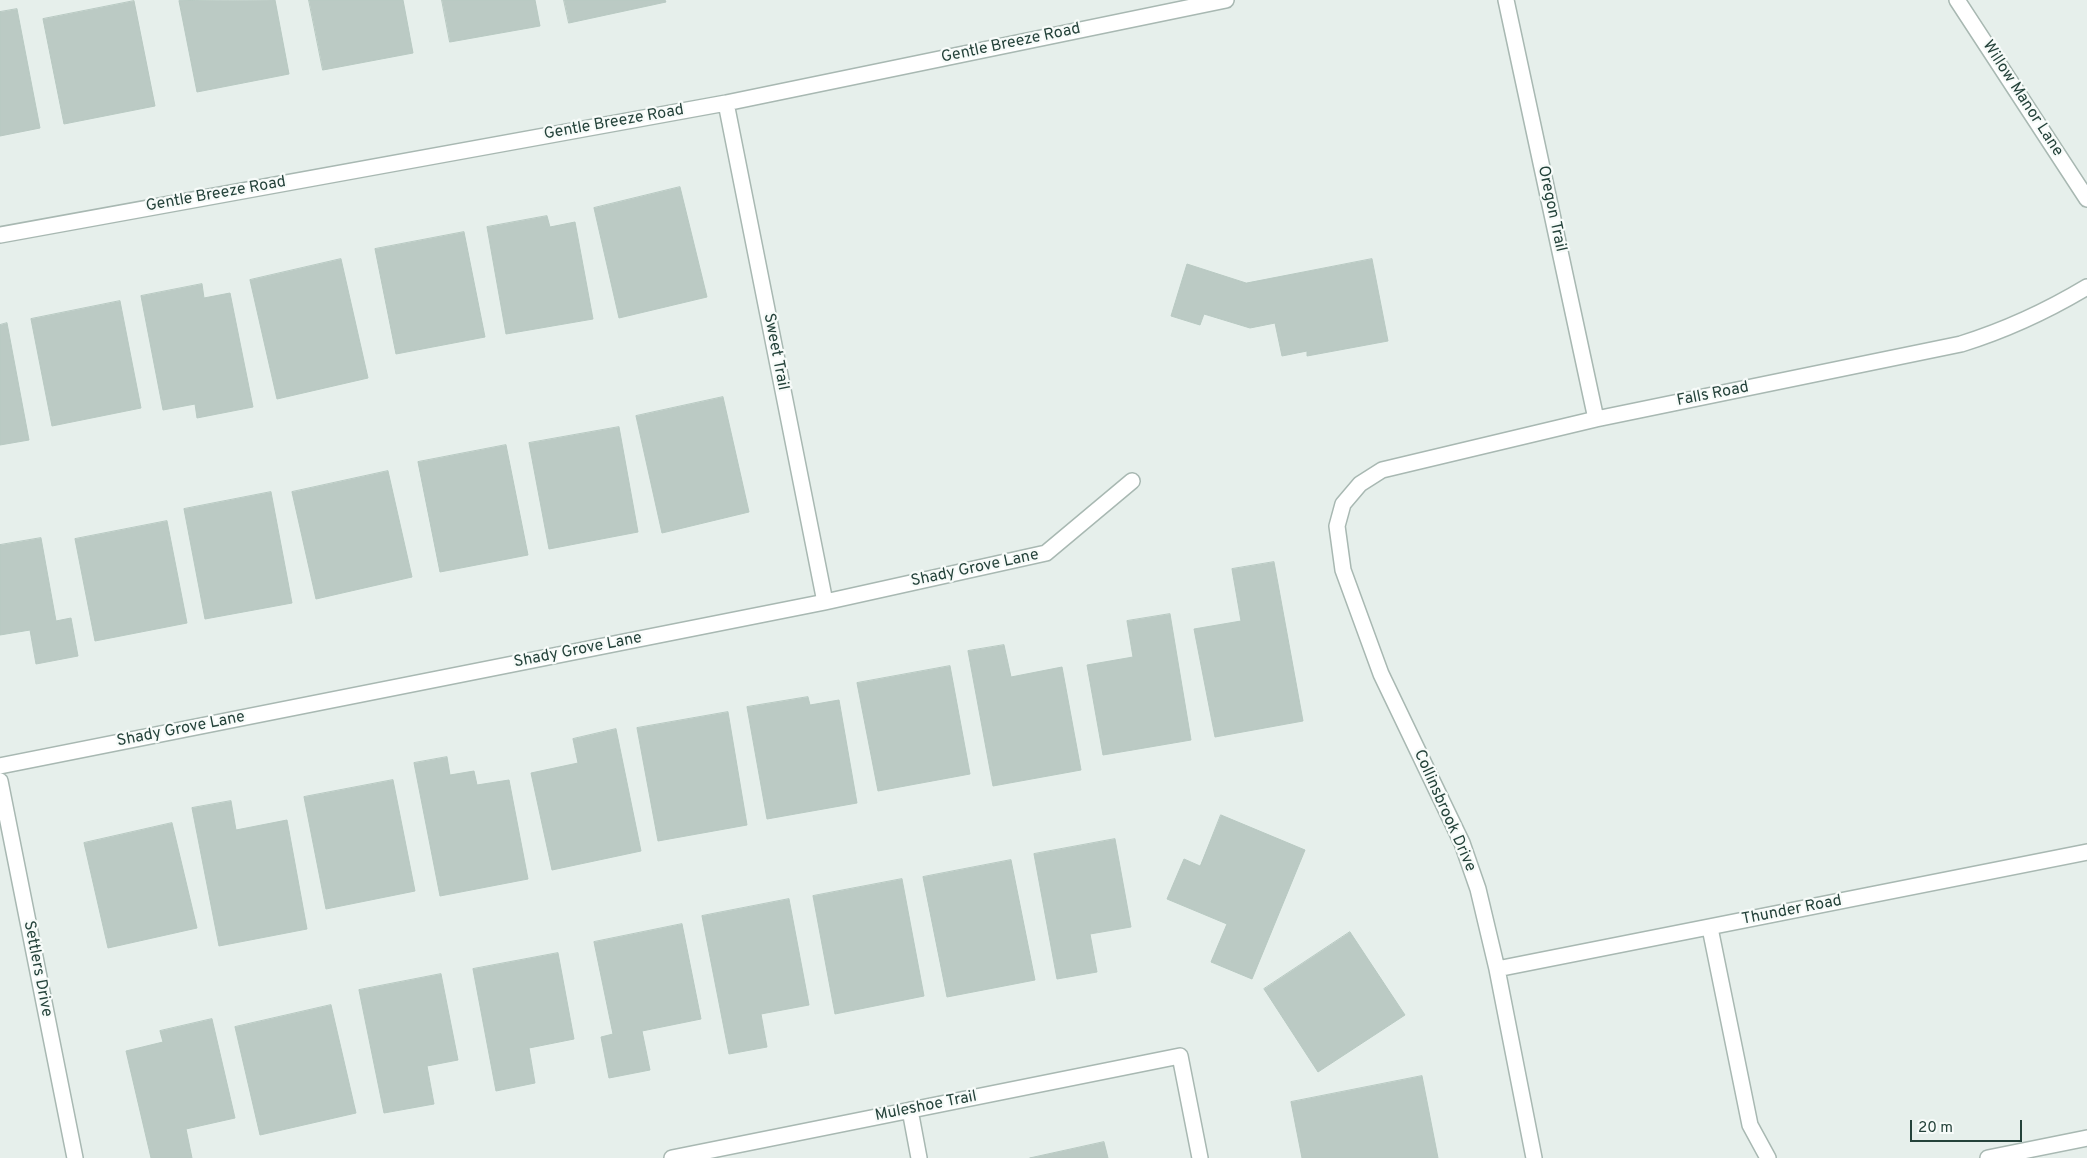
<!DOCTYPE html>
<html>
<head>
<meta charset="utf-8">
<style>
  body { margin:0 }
  #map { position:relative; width:2087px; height:1158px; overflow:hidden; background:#e6efeb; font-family:Overpass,sans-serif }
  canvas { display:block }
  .scale { position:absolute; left:1910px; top:1120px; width:112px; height:22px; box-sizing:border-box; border:2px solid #24423a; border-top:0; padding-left:6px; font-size:15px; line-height:18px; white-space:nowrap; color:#24423a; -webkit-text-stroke:4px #f7fbf9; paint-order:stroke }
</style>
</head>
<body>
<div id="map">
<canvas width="2087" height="1158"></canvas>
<div class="scale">20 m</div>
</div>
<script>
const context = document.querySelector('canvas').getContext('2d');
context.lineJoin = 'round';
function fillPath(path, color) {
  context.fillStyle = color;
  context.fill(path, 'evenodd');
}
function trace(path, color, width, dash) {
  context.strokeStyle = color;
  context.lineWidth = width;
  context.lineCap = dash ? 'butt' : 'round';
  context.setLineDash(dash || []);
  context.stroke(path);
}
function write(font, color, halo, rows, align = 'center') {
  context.font = font + ' Overpass,sans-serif';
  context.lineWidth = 4.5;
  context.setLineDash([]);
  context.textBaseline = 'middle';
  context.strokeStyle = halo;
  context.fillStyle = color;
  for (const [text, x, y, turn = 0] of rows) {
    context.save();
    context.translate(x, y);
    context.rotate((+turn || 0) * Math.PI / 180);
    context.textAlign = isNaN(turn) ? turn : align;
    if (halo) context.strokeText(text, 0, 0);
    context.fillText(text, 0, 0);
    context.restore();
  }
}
const building = new Path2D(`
  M275,0L289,74L197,92L179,1Z
  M309,0H403L413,53L323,70Z
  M442,0H535L540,26L450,42Z
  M564,0H665L666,2L569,23Z
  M134,1L155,106L64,124L43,19Z
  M17,9L40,128L0,136V12Z
  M680,187L707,297L619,318L594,208Z
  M547,216L550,227L575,222L593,319L506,334L487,227Z
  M464,232L485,337L396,354L375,249Z
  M341,259L368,378L277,399L250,280Z
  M1372,259L1388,341L1307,356V351L1282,356L1275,323L1250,328L1204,314L1200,325L1171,316L1187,264L1246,283Z
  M202,284L204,298L230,293L253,407L197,418L195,404L163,410L141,296Z
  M120,301L141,408L52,426L31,319Z
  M7,323L29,440L0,445V325Z
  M723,397L749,512L662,533L636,416Z
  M619,427L638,532L549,549L529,443Z
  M506,445L528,555L440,572L418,462Z
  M388,471L412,577L316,599L292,492Z
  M271,492L292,603L205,619L184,509Z
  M167,521L187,623L95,641L75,539Z
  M41,538L56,621L71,618L78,656L36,664L30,630L0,635V545Z
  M1274,562L1303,721L1215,737L1194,629L1241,621L1232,569Z
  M1170,614L1191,740L1103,755L1087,665L1133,657L1127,621Z
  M1004,645L1011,677L1062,667L1081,770L993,786L968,651Z
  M950,666L970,774L878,791L857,683Z
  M808,697L810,705L839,700L857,803L767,819L747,707Z
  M728,712L747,825L658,841L637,728Z
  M616,729L641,851L552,870L531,773L578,763L573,739Z
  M447,757L450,775L474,771L477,785L509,780L528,879L440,896L414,763Z
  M393,780L415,891L326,909L304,797Z
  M231,801L236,830L287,820L307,929L219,946L192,808Z
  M1221,815L1305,850L1252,979L1211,962L1227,924L1167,899L1184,859L1200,866Z
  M172,823L197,928L108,948L84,843Z
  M1115,839L1131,927L1090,934L1097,972L1057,979L1034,854Z
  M1011,860L1035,980L947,997L923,877Z
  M902,879L924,996L835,1014L813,896Z
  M789,899L809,1005L761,1014L767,1047L729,1054L702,916Z
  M682,924L701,1019L642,1031L650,1070L609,1078L601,1037L613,1034L594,942Z
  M1350,932L1405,1015L1318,1072L1264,989Z
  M558,953L574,1039L529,1048L535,1083L496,1091L473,969Z
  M441,974L458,1060L427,1066L434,1104L384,1113L359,990Z
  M331,1005L356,1113L260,1135L235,1027Z
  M212,1019L235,1118L186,1129L192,1158H151L126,1051L163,1042L160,1031Z
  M1422,1076L1438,1158H1302L1291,1102Z
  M1104,1142L1108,1158H1030Z`);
fillPath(building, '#bbcac4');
trace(building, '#b8c9c2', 1);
const minor = new Path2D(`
  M1506,0L1596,419
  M1957,0L2087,199
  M726,103L825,602
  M0,235L726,103L1226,0
  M0,766L825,602L1046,553L1132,481
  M0,781L75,1158
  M1710,928L1750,1125L1768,1158
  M1497,969L2087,852
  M910,1110L919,1158
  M672,1158L1180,1056L1200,1158
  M1534,1158L1497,969L1478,889L1462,843L1381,674L1343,570L1337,526L1343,504L1360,484L1382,470L1596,419L1961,344C2006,330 2047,311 2087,287
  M1988,1158L2087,1138`);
trace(minor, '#a8b8b2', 18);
trace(minor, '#fff', 15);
write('16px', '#24423a', '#f7fbf9', [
  ["Gentle Breeze Road",1011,44,-12],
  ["Willow Manor Lane",2022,99,57],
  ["Gentle Breeze Road",614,123,-10],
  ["Gentle Breeze Road",216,195,-10],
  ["Oregon Trail",1551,209,78],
  ["Sweet Trail",775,352,79],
  ["Falls Road",1713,395,-11],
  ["Shady Grove Lane",975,569,-12],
  ["Shady Grove Lane",578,651,-11],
  ["Shady Grove Lane",181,730,-11],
  ["Collinsbrook Drive",1444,811,66],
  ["Thunder Road",1792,911,-11],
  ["Settlers Drive",37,969,79],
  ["Muleshoe Trail",926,1107,-11]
]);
</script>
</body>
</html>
